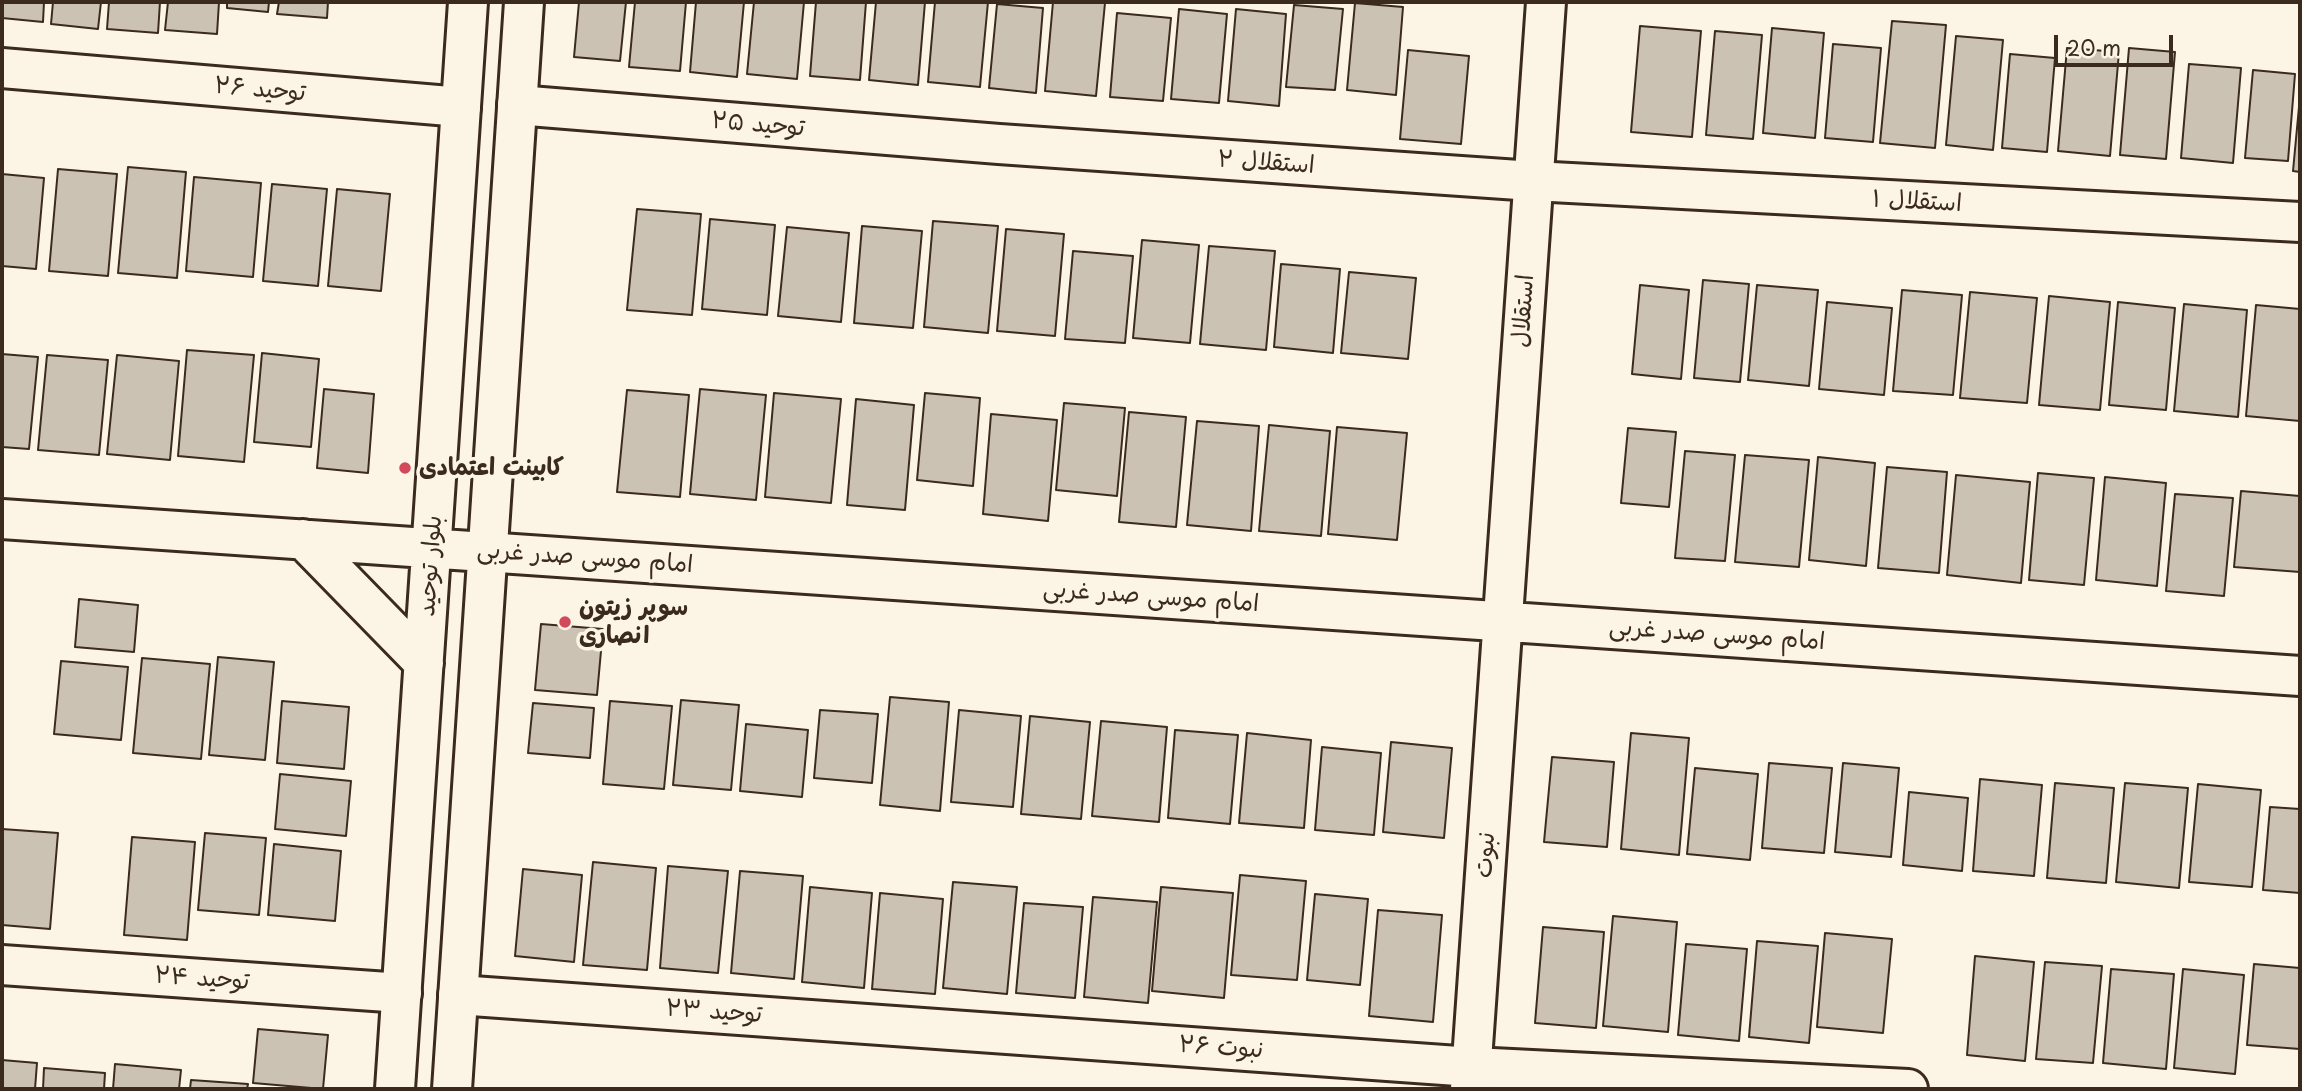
<!DOCTYPE html>
<html>
<head>
<meta charset="utf-8">
<style>
  body { margin:0 }
  #map { position:relative; width:2302px; height:1091px; overflow:hidden; background:#fcf5e5; font-family:"Playpen Sans",sans-serif }
  canvas { display:block }
  .frame { position:absolute; inset:0; border:4px solid #3b2a1e; pointer-events:none }
  .scale { position:absolute; left:2054px; top:35px; width:119px; height:32px; box-sizing:border-box; border:4px solid #3b2a1e; border-top:0; padding-left:9px; font-size:21px; line-height:24px; white-space:nowrap; color:#3b2a1e; -webkit-text-stroke:5px #fcf5e5; paint-order:stroke }
</style>
</head>
<body>
<div id="map">
<canvas width="2302" height="1091"></canvas>
<div class="frame"></div>
<div class="scale">20 m</div>
</div>
<script>
const context = document.querySelector('canvas').getContext('2d');
context.lineJoin = 'round';
function fillPath(path, color) {
  context.fillStyle = color;
  context.fill(path, 'evenodd');
}
function trace(path, color, width, dash) {
  context.strokeStyle = color;
  context.lineWidth = width;
  context.lineCap = dash ? 'butt' : 'round';
  context.setLineDash(dash || []);
  context.stroke(path);
}
function write(font, color, halo, rows, align = 'center') {
  context.font = font + ' "Playpen Sans","Playpen Sans Arabic",sans-serif';
  context.lineWidth = 7;
  context.setLineDash([]);
  context.textBaseline = 'middle';
  context.strokeStyle = halo;
  context.fillStyle = color;
  for (const [text, x, y, turn = 0] of rows) {
    context.save();
    context.translate(x, y);
    context.rotate((+turn || 0) * Math.PI / 180);
    context.textAlign = isNaN(turn) ? turn : align;
    if (halo) context.strokeText(text, 0, 0);
    context.fillText(text, 0, 0);
    context.restore();
  }
}
const building = new Path2D(`
  M2,2H44L43,22L2,18Z
  M53,2H101L98,29L51,24Z
  M109,2H160L158,33L107,29Z
  M168,2H219L217,34L165,30Z
  M227,2H269L268,12L227,8Z
  M279,2H328L327,18L277,14Z
  M579,2H626L620,61L574,57Z
  M635,2H686L680,71L629,67Z
  M696,2H744L737,77L690,72Z
  M754,2H804L797,79L747,74Z
  M816,2H866L860,80L810,76Z
  M876,2H925L918,85L869,80Z
  M935,2H988L980,87L928,82Z
  M1053,2L1105,3L1096,96L1045,91Z
  M1355,3L1403,7L1396,95L1347,90Z
  M997,4L1043,8L1036,93L989,88Z
  M1294,5L1343,9L1335,90L1286,87Z
  M1179,9L1227,14L1219,103L1171,99Z
  M1236,9L1286,14L1279,106L1228,101Z
  M1117,13L1171,18L1163,101L1110,97Z
  M1892,21L1946,25L1935,148L1880,143Z
  M1640,26L1701,31L1692,137L1631,132Z
  M1772,28L1824,33L1815,138L1763,133Z
  M1715,31L1762,35L1753,139L1706,135Z
  M1956,36L2003,40L1993,150L1946,145Z
  M1833,44L1881,48L1873,142L1825,138Z
  M2067,48L2119,52L2110,156L2058,151Z
  M2129,48L2175,52L2166,159L2120,155Z
  M1408,50L1469,56L1461,144L1400,139Z
  M2010,54L2055,58L2047,152L2002,148Z
  M2189,64L2241,68L2233,163L2181,158Z
  M2253,70L2295,74L2288,161L2245,158Z
  M2300,96V172L2293,171Z
  M128,167L186,172L177,278L118,273Z
  M58,169L117,174L108,276L49,271Z
  M2,174L44,178L36,269L2,266Z
  M194,177L261,183L253,277L186,271Z
  M272,184L327,189L318,286L263,281Z
  M337,189L390,194L381,291L328,286Z
  M637,209L701,214L692,315L627,310Z
  M710,219L775,225L767,315L702,309Z
  M933,221L998,226L988,333L924,327Z
  M862,226L922,231L913,328L854,323Z
  M787,227L849,233L841,322L778,316Z
  M1006,229L1064,234L1055,336L997,331Z
  M1142,240L1199,245L1190,343L1133,338Z
  M1209,246L1275,251L1266,350L1200,344Z
  M1073,251L1133,256L1125,343L1065,339Z
  M1281,264L1340,269L1333,353L1274,347Z
  M1349,272L1416,278L1408,359L1341,353Z
  M1703,280L1749,284L1740,382L1694,378Z
  M1640,285L1689,290L1681,379L1632,374Z
  M1757,285L1818,290L1809,386L1748,380Z
  M1902,290L1962,295L1953,395L1893,391Z
  M1970,292L2037,298L2027,403L1960,398Z
  M2049,296L2110,302L2100,410L2039,405Z
  M1827,302L1892,308L1884,395L1819,389Z
  M2118,302L2175,308L2166,410L2109,405Z
  M2184,304L2247,310L2238,417L2174,411Z
  M2256,305L2300,309V421L2246,416Z
  M187,350L254,355L244,462L178,456Z
  M262,353L319,359L311,447L254,442Z
  M2,354L38,357L29,449L2,447Z
  M47,355L108,360L99,455L38,450Z
  M117,355L179,361L170,460L107,454Z
  M324,389L374,394L368,473L317,468Z
  M700,389L766,395L756,500L690,494Z
  M627,390L689,395L680,497L617,492Z
  M774,393L841,399L831,503L765,497Z
  M925,393L980,398L973,486L917,480Z
  M856,399L914,405L905,510L847,505Z
  M1064,403L1125,408L1117,496L1056,490Z
  M1129,412L1186,417L1176,527L1119,522Z
  M991,414L1057,420L1048,521L983,514Z
  M1197,421L1259,426L1251,531L1187,525Z
  M1269,425L1330,431L1321,536L1259,531Z
  M1337,427L1407,433L1397,540L1328,534Z
  M1628,428L1676,432L1669,507L1621,503Z
  M1685,451L1735,455L1725,561L1675,558Z
  M1745,455L1809,460L1799,567L1735,562Z
  M1818,457L1875,463L1866,566L1809,560Z
  M1887,467L1947,472L1939,573L1878,568Z
  M2038,473L2094,478L2084,585L2029,580Z
  M1956,475L2030,482L2021,583L1947,575Z
  M2105,477L2166,483L2157,586L2096,580Z
  M2241,491L2300,496V572L2234,567Z
  M2175,494L2233,498L2224,596L2166,591Z
  M79,599L138,605L134,652L75,647Z
  M541,624L603,629L597,695L535,690Z
  M218,657L274,662L265,760L209,755Z
  M142,658L210,664L201,759L133,753Z
  M61,661L128,667L121,740L54,734Z
  M890,697L949,702L940,811L880,805Z
  M681,700L739,705L731,790L673,785Z
  M282,701L349,707L344,769L277,763Z
  M610,701L672,706L664,789L603,784Z
  M533,703L594,708L590,758L528,753Z
  M820,710L878,714L872,783L814,778Z
  M959,710L1021,716L1013,807L951,802Z
  M1030,716L1090,722L1081,819L1021,814Z
  M1101,721L1167,727L1159,822L1092,816Z
  M746,724L808,730L802,797L740,791Z
  M1175,730L1238,735L1230,824L1168,818Z
  M1247,733L1311,740L1304,828L1239,823Z
  M1631,733L1689,738L1679,855L1621,849Z
  M1391,742L1452,748L1444,838L1383,832Z
  M1322,747L1381,753L1374,835L1315,830Z
  M1552,757L1614,762L1607,847L1544,842Z
  M1769,763L1832,768L1824,853L1762,848Z
  M1843,763L1899,768L1891,857L1835,852Z
  M1695,768L1758,774L1750,860L1687,854Z
  M280,774L351,781L346,836L275,829Z
  M1980,779L2042,785L2034,876L1973,871Z
  M2055,783L2114,788L2106,883L2047,878Z
  M2125,783L2188,788L2179,888L2116,882Z
  M2198,784L2261,790L2252,887L2189,882Z
  M1909,792L1968,798L1962,871L1903,865Z
  M2270,807L2300,809V893L2263,890Z
  M2,829L58,833L50,929L2,925Z
  M205,833L266,838L259,915L198,910Z
  M132,837L195,842L187,940L124,935Z
  M274,844L341,851L335,921L268,915Z
  M593,862L656,868L647,970L583,965Z
  M668,866L728,871L718,973L660,968Z
  M523,869L582,875L574,962L515,956Z
  M740,871L803,876L794,979L731,973Z
  M1240,875L1306,881L1297,980L1231,975Z
  M953,882L1017,887L1007,994L943,988Z
  M810,887L872,893L864,988L802,982Z
  M1161,887L1233,893L1224,998L1152,991Z
  M880,893L943,899L935,994L872,989Z
  M1315,894L1368,899L1360,985L1307,980Z
  M1093,897L1157,902L1148,1003L1084,997Z
  M1024,903L1083,907L1075,998L1016,993Z
  M1378,910L1442,915L1433,1022L1369,1016Z
  M1613,916L1677,922L1668,1032L1603,1026Z
  M1543,927L1604,932L1596,1028L1535,1023Z
  M1825,933L1892,939L1883,1033L1817,1027Z
  M1757,941L1818,946L1809,1043L1749,1037Z
  M1686,944L1747,949L1739,1041L1678,1035Z
  M1975,956L2034,962L2025,1061L1967,1055Z
  M2045,962L2102,966L2093,1063L2036,1059Z
  M2254,964L2300,968V1049L2247,1045Z
  M2111,969L2174,974L2166,1069L2103,1063Z
  M2183,969L2244,975L2235,1074L2174,1068Z
  M258,1029L328,1035L323,1089L253,1083Z
  M2,1060L37,1063L35,1089H2Z
  M115,1064L181,1070L179,1089H113Z
  M44,1068L105,1073L104,1089H43Z
  M191,1080L248,1084L247,1089H190Z`);
fillPath(building, '#ccc2b3');
trace(building, '#3b2a1e', 2);
const street = new Path2D(`
  M2,68L461,107
  M517,105L999,144L1533,181L2300,222
  M2,965L402,993
  M458,995L1472,1067L1908,1089`);
const secondary = new Path2D(`
  M2,519L2300,676
  M303,539L424,663
  M395,1089L468,2
  M452,1089L524,2
  M1470,1089L1546,2`);
trace(street, '#3b2a1e', 44);
trace(secondary, '#3b2a1e', 44);
trace(street, '#fcf5e5', 38);
trace(secondary, '#fcf5e5', 38);
for (const [x, y, r, color] of [
  [405,468,7,"#d1495b"],
  [565,622,7,"#d1495b"]
]) {
  const dot = new Path2D();
  dot.arc(x, y, r, 0, 2 * Math.PI);
  context.fillStyle = color;
  context.fill(dot);
  trace(dot, '#fcf5e5', 2.5);
}
write('24px', '#3b2a1e', '#fcf5e5', [
  ["توحید ۲۶",260,90,5],
  ["توحید ۲۵",758,125,5],
  ["استقلال ۲",1266,163,4],
  ["استقلال ۱",1917,202,3],
  ["استقلال",1524,311,-86],
  ["امام موسی صدر غربی",585,558,4],
  ["بلوار توحید",431,566,-86],
  ["امام موسی صدر غربی",1151,597,4],
  ["امام موسی صدر غربی",1717,635,4],
  ["نبوت",1486,855,-86],
  ["توحید ۲۴",202,979,4],
  ["توحید ۲۳",714,1012,4],
  ["نبوت ۲۶",1221,1048,4]
]);
write('bold 24px', '#3b2a1e', '#fcf5e5', [
  ["کابینت اعتمادی",419,468],
  ["سوپر زیتون",579,608],
  ["انصاری",579,636]
], 'left');
</script>
</body>
</html>
